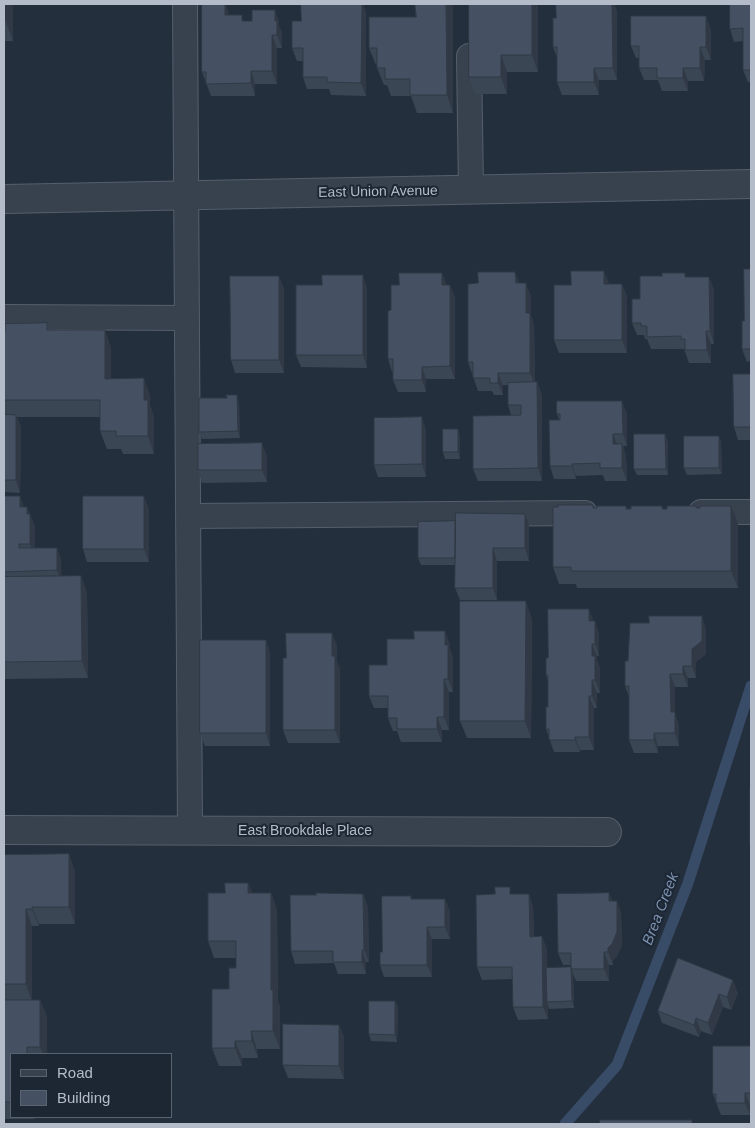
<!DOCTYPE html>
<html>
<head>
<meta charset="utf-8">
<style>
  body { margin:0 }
  #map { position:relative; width:755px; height:1128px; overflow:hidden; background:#242f3e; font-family:Helvetica,sans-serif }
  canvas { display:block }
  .frame { position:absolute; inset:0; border:5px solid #b4bcc9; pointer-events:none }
  .legend { position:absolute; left:10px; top:1053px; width:162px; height:65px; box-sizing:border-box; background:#1d2633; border:1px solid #59626f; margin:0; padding:6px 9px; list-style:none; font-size:15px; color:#b4bcc9 }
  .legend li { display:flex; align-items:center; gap:10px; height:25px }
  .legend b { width:25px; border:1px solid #59626f }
</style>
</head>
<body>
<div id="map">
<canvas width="755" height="1128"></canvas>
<div class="frame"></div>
<ul class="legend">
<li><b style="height:6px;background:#38414e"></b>Road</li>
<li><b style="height:14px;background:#455162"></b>Building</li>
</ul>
</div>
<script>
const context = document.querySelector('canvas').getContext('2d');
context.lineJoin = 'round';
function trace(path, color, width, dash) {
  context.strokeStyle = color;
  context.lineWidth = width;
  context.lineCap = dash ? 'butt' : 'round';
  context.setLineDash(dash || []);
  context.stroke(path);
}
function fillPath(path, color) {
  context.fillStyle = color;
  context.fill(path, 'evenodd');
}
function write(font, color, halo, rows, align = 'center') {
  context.font = font + ' Helvetica,sans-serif';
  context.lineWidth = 4;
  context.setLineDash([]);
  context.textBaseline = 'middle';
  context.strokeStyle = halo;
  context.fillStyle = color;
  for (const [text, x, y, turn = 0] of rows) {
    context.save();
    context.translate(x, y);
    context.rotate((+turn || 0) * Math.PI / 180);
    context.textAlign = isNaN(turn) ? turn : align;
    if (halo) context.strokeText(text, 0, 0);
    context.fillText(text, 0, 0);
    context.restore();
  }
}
trace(new Path2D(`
  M565,1124L617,1065L688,883L751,686`), '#394c67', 11);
const service = new Path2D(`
  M185,4L190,830
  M469,56L471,190
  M4,317L187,318
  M701,512H751
  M188,516L585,513`);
const minor = new Path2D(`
  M4,199L751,184
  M4,830L607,832`);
trace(service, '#565f6c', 26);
trace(minor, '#565f6c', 30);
trace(service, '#38414e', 24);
trace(minor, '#38414e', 28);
fillPath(new Path2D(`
  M4,4H13V41H4Z
  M225,4L229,15L244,21H252L275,10L279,22V26L282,33V48H277V84H255V96H211L202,72Z
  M301,4H363L366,14V96L331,95L329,89H307L303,77V61H297L292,48L301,21Z
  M415,4H453V113H417L411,96H391L387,85H384L377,68V65H376L369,48L416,17Z
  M469,4H538V72H507V94H475L469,77Z
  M556,4H614L617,11V80H599V95H562L557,82V58L553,47L556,18Z
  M751,4V82H748L743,70V41L734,42L730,29Z
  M711,29V60H705L704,81H688V91H662L658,80H644L639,68V58H636L631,46Z
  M751,269V361L747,362L742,349L744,321Z
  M604,271L609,284H622L627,297V353H559L554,340L571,285Z
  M515,272L519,283L531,296V315L534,325L535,382H537L542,395V481H478L473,469L511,415L508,405V385H503V395H494L492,391H478L468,362L478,283Z
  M686,277H709L714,290V344H711V363H689L684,349H651L647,339H645L644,335H637L632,323L640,299Z
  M322,285L367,288V368L301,367L296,355Z
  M447,285L455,297V379H426V392H398L393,380V372H392L388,359L391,310Z
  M284,288V373H235L231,360Z
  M47,323L50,330L111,347V378L150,395V405L154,417V454H123L121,449H107L100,431V417H17L21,427L20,493L4,492V332Z
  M751,374V440H738L734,427Z
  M239,402L240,438L202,439L199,432Z
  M627,413V446H623L626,456L627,481H605L603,475L576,476V479H554L550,466L559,420L557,414Z
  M426,430V477H378L374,465Z
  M460,435V459H445L443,452Z
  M719,436L721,442L722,474L687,475L684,468Z
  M668,441V475H637L634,469Z
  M267,456V482L202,483L198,470Z
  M4,496L24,507H27L35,527V548H57L61,561V576H81L87,593L88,678L4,679Z
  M593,505L594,508L626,506L627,509L662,506L663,509L697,508L738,523V588H577L576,584H559L553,567Z
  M149,509V562H87L83,549Z
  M525,514L529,526V561H497V600H460L455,588V565H421L418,558Z
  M532,619L531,738H467L460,721Z
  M594,621H595L599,634V656H597V660L600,668V693H597V708H594V750H580V752H554L546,729L548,707V682L546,675L548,658Z
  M706,629V654L696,662V678H688V687H675V714L679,725V746H658V753H634L629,740V697L625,686L628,661Z
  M266,640L270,653V746H205L200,733Z
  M450,644V649L453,658V692H449V730H442V742H401L397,731H393L388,718V708H374L369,696L387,665Z
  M337,645V662L340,669V743H288L283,730L286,658Z
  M69,854L75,872V924H39V926H32V1000H40L47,1017V1054H11V1117H34V1119H4V855Z
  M248,883L252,893H271L277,910L278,1001L280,1007V1049H257L258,1058H242V1066H219L212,1048L229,989L236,968V958H214L208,941L225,893Z
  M609,893L612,901H617L621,914L622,945L617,956L613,960V965H609V981H576L573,974L574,1008L549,1009L547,1004L548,1019L518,1020L513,1007V979L482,980L477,967L513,894H529L533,907L534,937L547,949V968H571V965H563L558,953Z
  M363,894L368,907L369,962H366V974H338L334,963L295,964L291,951L316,895Z
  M411,896L412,899H445L450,912V939H432V977H384L380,965L382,952Z
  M678,958L738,993L731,1010L723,1007L712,1035L701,1031L699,1037L662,1023L658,1011Z
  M395,1001L398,1007L397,1042L371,1041L369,1034Z
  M339,1025L344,1037V1079L288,1078L283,1065Z
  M751,1046V1105H750V1115H721L713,1094Z`), '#3b4654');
fillPath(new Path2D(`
  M5,4H13V41L5,20Z
  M225,4L230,16L225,15Z
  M362,4H363L366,14V96L361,83Z
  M446,4H453V113L447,95Z
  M532,4H538V72L532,55Z
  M612,4H614L617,11V80L613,68Z
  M275,10L279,22V26L282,33V48L277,35L275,21Z
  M706,16L711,29V60L706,47Z
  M272,35L277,48V84L272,71Z
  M700,47L705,60L704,81L700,68Z
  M501,55L507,72V94L501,77Z
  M594,68L599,80V95L594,82Z
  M683,68L688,81V91L683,78Z
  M251,71L255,84V96L251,83Z
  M604,271L609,283V297L604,284Z
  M515,272L520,285L516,283Z
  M442,273L447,285H442Z
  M363,275L367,288V368L363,355Z
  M279,276L284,288V373L279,360Z
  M709,277L714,290V344L710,331Z
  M526,283L531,296V315L534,325L535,385L530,373L526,313Z
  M622,284L627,297V353L622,340Z
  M450,285L455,297V379L450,366Z
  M105,330L111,347V396L105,379Z
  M706,331L711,344V363L707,350Z
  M422,367L426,379V392L422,380Z
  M498,373L503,385V395L498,383Z
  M144,378L150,395V405L154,417V454L148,436L144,400Z
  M537,382L542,395V481L538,468Z
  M237,395L239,402L240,438L238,431Z
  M622,401L627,413V446L623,434Z
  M16,415L21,427L20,493L16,480Z
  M422,417L426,430V477L422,464Z
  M458,429L460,435V459L458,452Z
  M613,434L618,446L613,444Z
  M665,434L668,441V475L666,469Z
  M719,436L721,442L722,474L719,468Z
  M262,443L267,456V482L262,470Z
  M622,444L626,456L627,481L622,468Z
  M572,464L576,476V479L572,466Z
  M20,496L25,509L20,507Z
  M144,496L149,509V562L144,549Z
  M731,506L738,523V588L731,571Z
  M27,507L35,527V557L30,544L27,514Z
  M525,514L529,526V561L525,548Z
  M57,548L61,561L62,583L57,570Z
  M493,548L497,561V600L493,588Z
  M81,576L87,593L88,678L82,661Z
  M526,601L532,619L531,738L525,721Z
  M589,609L594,622L589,621Z
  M702,616L706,629V654L696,662V678L692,666V649Z
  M595,621L599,634V656L595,644Z
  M445,631L450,644V649L453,658V692L448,679L445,645Z
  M332,633L337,645V662L340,669V743L335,730L332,656Z
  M266,640L270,653V746L266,733Z
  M592,644L597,656V660L600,668V693L595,680L592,656Z
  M683,666L688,678V687L683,674Z
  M670,674L675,687V714L679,725V746L675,733L671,712Z
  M444,679L449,692V730L444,717Z
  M592,680L597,693V708L592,696Z
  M589,696L594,708V750L589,737Z
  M437,717L442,730V742L437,729Z
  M654,733L658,746V753L654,740Z
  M575,737L580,750V752L575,740Z
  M69,854L75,872V924L69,907Z
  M248,883L255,900L248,893Z
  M271,893L277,910L278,1001L280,1007V1049L273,1031L271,990Z
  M609,893L614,906L609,901Z
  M363,894L368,907L369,962L364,950Z
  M529,894L533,907L534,949L530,937Z
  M445,899L450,912V939L445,927Z
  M617,901L621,914L622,945L617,956L613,960V965L608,952V948Z
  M32,907L39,924V926L32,909Z
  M26,909L32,926V1002L26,984Z
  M427,927L432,939V977L427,965Z
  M542,936L547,949L548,1019L543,1007Z
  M362,950L366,962V974L362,962Z
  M604,952L609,965V981L604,969Z
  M571,967L573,974L574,1008L572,1001Z
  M733,980L738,993L731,1010L727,997Z
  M719,994L723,1007L712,1035L708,1023Z
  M40,1000L47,1017V1054H43L40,1047Z
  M395,1001L398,1007L397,1042L395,1035Z
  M696,1018L701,1031L699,1037L694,1025Z
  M339,1025L344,1037V1079L339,1066Z
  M251,1031L257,1049L258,1058L252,1041Z
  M235,1041L242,1058V1066L235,1048Z
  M745,1093L750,1105V1115L745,1103Z`), '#303945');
const building = new Path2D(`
  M4,4H5V20H4Z
  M202,4H225V15H242V21H252V10H275V21H277V35H272V71H251V83L206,84V72H202Z
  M301,4H362L361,83L327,82V77H303V48H292V21H301Z
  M415,4H446L447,95H410V79H385V68H377V48H369V17H416Z
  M469,4H532V55H501V77H469Z
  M556,4H612L613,68H594V82H557V47H553V18H556Z
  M730,4H751V70H743V28L730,29Z
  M631,16H706V47H700V68H683V78H657V68H639V46H631Z
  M744,269H751V349H742V321H744Z
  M571,271H604V284H622V340H554V285H571Z
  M478,272H515L516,283H526V313H530V373H498V383H490V378H473V362H468V284L478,283Z
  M399,273H442V285H450V366L422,367V380H393V359H388V311L391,310V285H399Z
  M662,273H685V277H709L710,331H706L707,350H685V339H681V336L647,337V326H641V323H632V299H640V276H662Z
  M322,275H363V355H296V285H322Z
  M230,276H279V360H231Z
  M47,323V330H105V379L144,378V400H148V436H116V431H100V400H4V332H5V324Z
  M733,374H751V427H734Z
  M537,382L538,468L473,469V416L521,415V405H508V383Z
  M226,395H237L238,431L199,432V398H227Z
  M557,401H622L623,434H613V444H622V468H600V463L572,464V466H550L549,420H560V414H557Z
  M4,414L16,415V480H4Z
  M422,417V464L374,465V418Z
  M443,429H458V452H443Z
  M634,434H665L666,469H634Z
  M684,436H719V468H684Z
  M262,443V470H198V444Z
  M4,496H20V507H27V514H30V544H19V548H57V570L4,572Z
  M83,496H144V549H83Z
  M558,505H593V508H597V506H626V509H631V506H662V509H667V506H696V508H700V506H731V571H571V567H553V507H558Z
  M456,513L525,514V548H493V588H455Z
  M455,521V558H418V522Z
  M81,576L82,661L4,662V577Z
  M460,601H526L525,721H460Z
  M548,609H589V621H595V644H592V656H595V680H592V696H589V737H575V740H549V729H546V707H548V675H546V658H548Z
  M649,616H702V641L692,649V666H683V674H670L671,712H675V733H654V740H629V686H625V661H628L630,623H649Z
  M414,631H445V645H448V679H444V717H437V729H397V718H388V696H369V665H387V639H414Z
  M286,633H332V656H335V730H283V658H286Z
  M200,640H266V733H200Z
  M750,788H751V845H750Z
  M69,854V907H32V909H26V984H4V855Z
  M225,883H248V893H271V990H273V1031H251L252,1041H235V1048H212V989H229V968H236V941H208V893H225Z
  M495,887H510V894H529L530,937L542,936L543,1007H513L512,967H477L476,895L495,894Z
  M316,893L363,894L364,950H362V962H333V951H291L290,895H316Z
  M609,893V901H617V932L612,944L608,948V952H604V969H571V953H558L557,894Z
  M382,896H411V899H445V927H427V965H380V952H382Z
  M678,958L733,980L727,997L719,994L708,1023L696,1018L694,1025L658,1011Z
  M571,967L572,1001L547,1002L546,968Z
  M4,1000H40V1047H27V1054H11V1102H4Z
  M369,1001H395V1035L369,1034Z
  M283,1024L339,1025V1066L283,1065Z
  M713,1046H751V1093H745V1103H716V1094H713Z
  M600,1120H692V1124H600Z`);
fillPath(building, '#455162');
trace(building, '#303945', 1);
write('14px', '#b4bcc9', '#1d2633', [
  ["East Union Avenue",378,192,-1],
  ["East Brookdale Place",305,831]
]);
write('italic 15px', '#7c92b1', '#1d2633', [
  ["Brea Creek",661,909,-69]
]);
</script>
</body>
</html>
